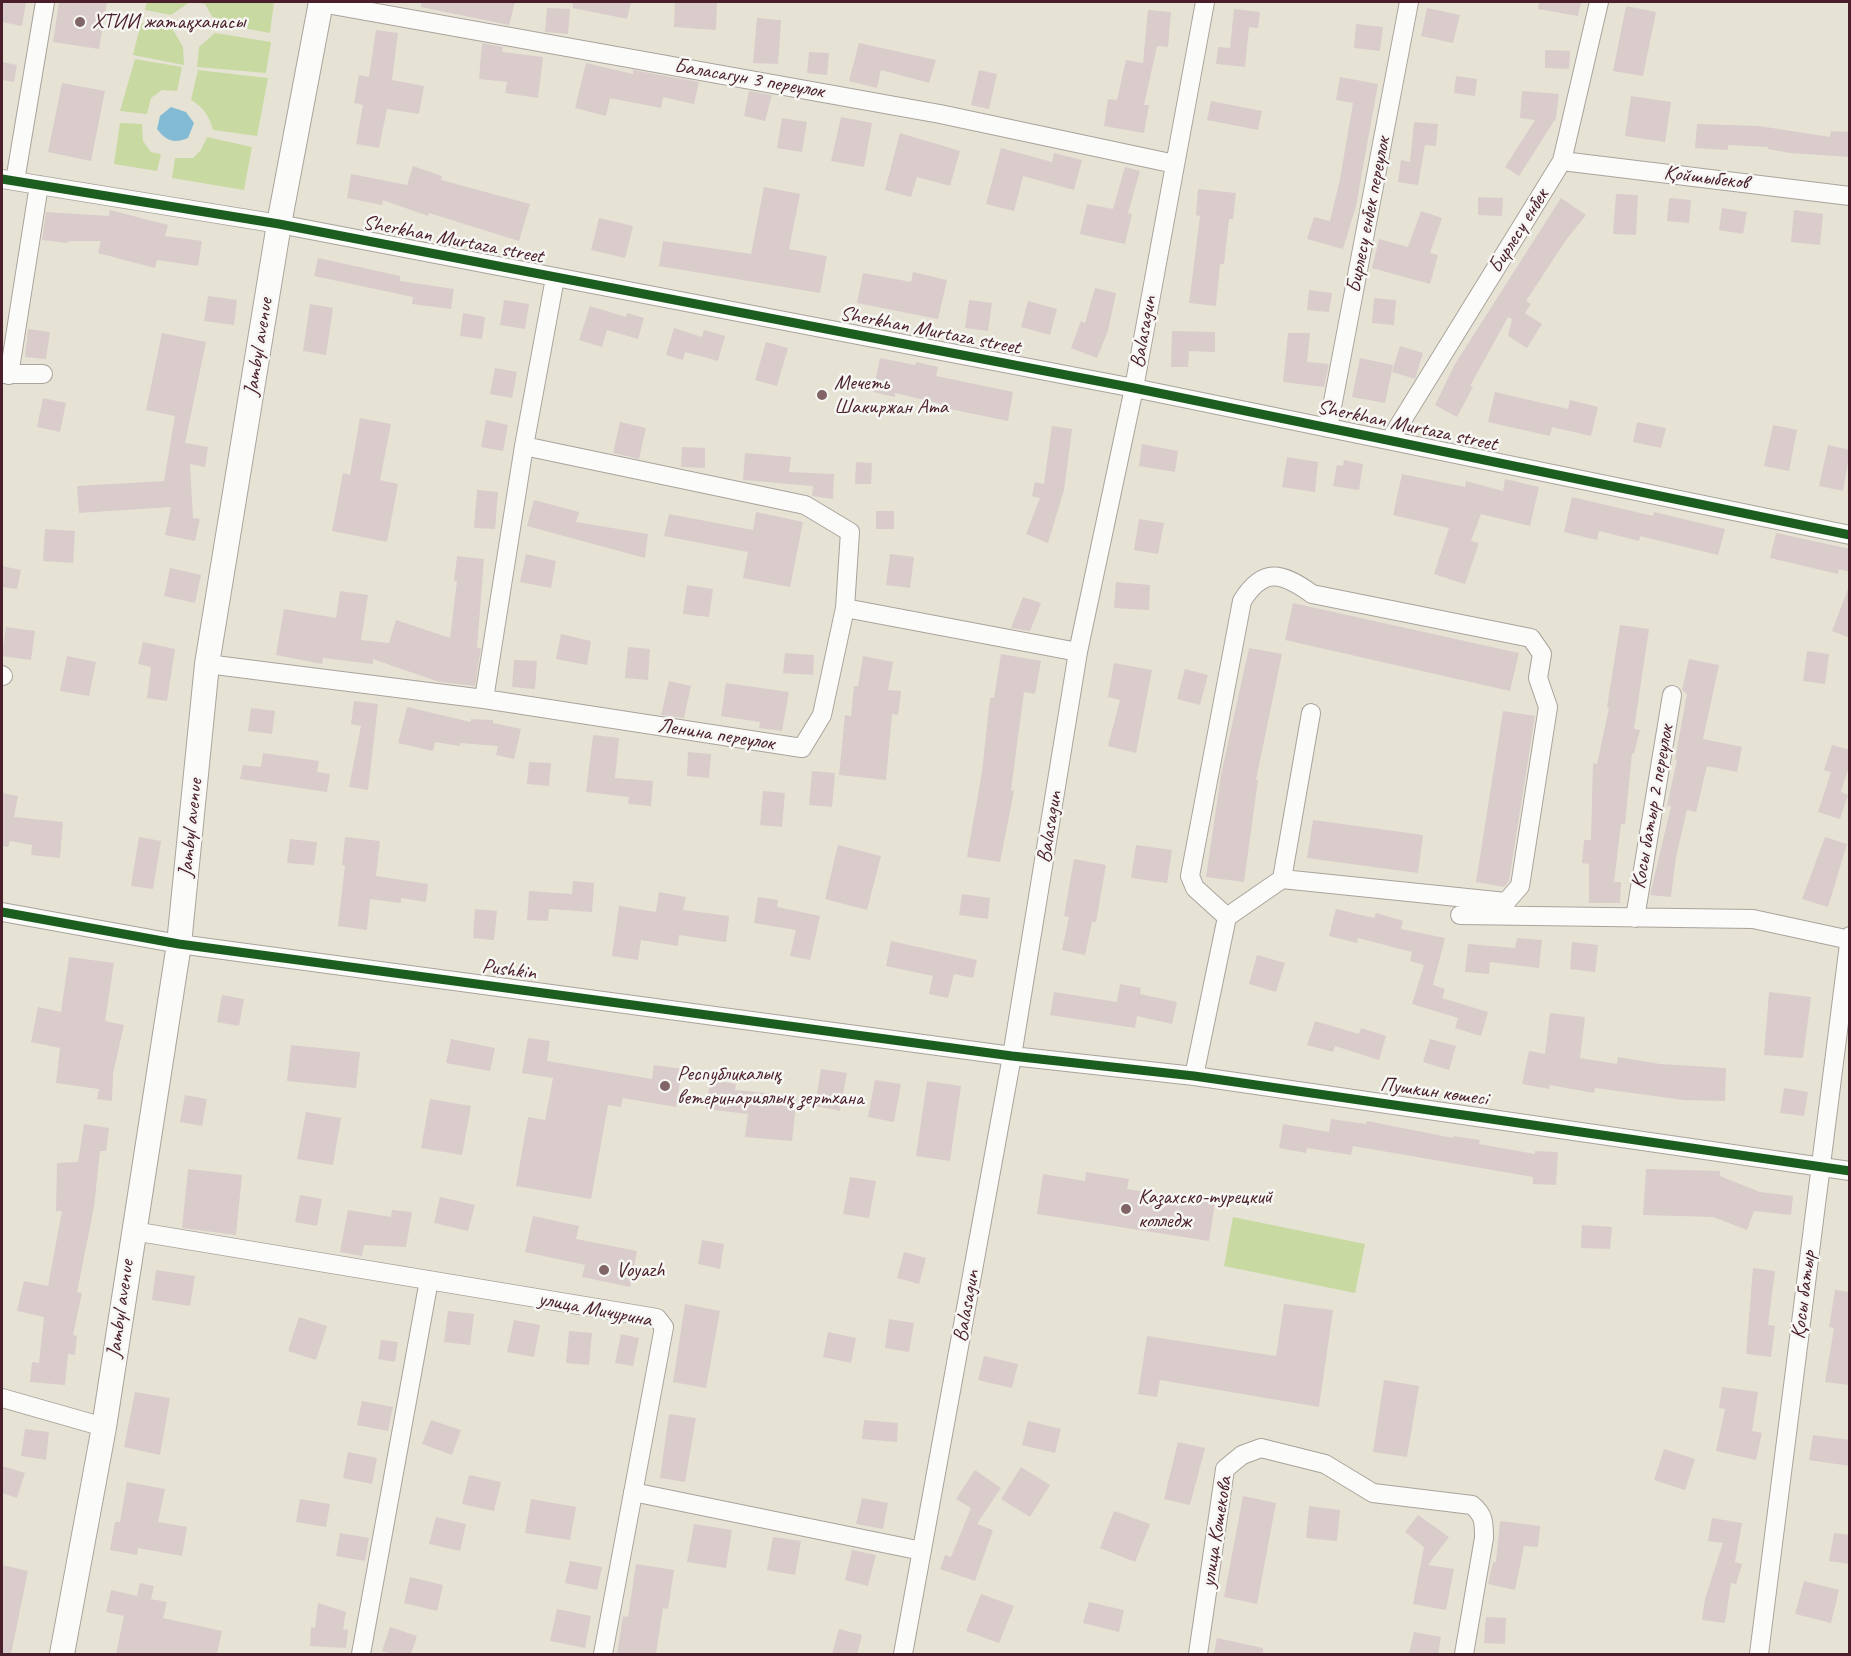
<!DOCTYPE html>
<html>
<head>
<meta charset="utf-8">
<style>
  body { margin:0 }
  #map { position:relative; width:1851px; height:1656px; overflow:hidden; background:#e6e3d5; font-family:Caveat,sans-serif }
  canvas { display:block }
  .frame { position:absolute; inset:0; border:3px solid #4a1f2b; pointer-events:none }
</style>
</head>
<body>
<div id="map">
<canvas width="1851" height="1656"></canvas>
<div class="frame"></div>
</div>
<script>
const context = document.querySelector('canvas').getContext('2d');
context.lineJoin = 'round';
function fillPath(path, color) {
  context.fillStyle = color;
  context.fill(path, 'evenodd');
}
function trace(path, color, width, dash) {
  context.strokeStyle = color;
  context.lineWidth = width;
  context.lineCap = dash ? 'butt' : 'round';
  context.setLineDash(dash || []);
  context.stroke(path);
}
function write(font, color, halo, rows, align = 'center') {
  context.font = font + ' Caveat,sans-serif';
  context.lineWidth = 5;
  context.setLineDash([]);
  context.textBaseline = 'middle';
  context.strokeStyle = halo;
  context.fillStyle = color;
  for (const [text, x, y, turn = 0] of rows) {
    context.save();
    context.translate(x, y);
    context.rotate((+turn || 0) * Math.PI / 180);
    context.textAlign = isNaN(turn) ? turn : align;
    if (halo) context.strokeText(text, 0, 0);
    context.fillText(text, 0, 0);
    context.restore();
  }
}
fillPath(new Path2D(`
  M147,2H274L270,33L216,23L205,4L190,2L171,15L145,10Z
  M141,23L172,28L183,47L184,65L133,55Z
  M215,33L271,42L266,73L197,67L199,47Z
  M135,59L182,67L177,91L162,90L151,98L147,114L120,111Z
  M198,70L268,78L257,136L213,130C209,116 204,108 191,100Z
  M120,123L142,124L143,141L151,152L161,154L157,171L114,164Z
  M207,137L252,147L244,190L172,178L175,158H193L201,150Z
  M1233,1217L1365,1244L1355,1293L1224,1266Z`), '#c8d9a2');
fillPath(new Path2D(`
  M171,107L186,112L194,123L188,138C174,144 166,141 157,129L160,116Z`), '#84bbd4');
fillPath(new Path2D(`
  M2,2H26L22,26L2,22Z
  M59,2H107L99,49L53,42Z
  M421,2H515L509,25L421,7Z
  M573,2H631L627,19L573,8Z
  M675,2H717L716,30L674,27Z
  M1539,2H1581L1578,16L1538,9Z
  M1626,6L1656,12L1643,76L1613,71Z
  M547,8L570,9L568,34L545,32Z
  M1427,8L1460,15L1453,43L1421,36Z
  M1234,9L1260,12L1258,28L1249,27L1245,67L1216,64L1218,47L1230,48Z
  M1148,10L1171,12L1168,47L1157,46L1144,105H1149L1144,133L1104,126L1108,99L1117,100L1126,60L1143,63Z
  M757,18L781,20L778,64L753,63Z
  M1356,24L1383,27L1380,51L1354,48Z
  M376,30L398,33L392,80L424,86L419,114L387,109L379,148L356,144L363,105L354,103L359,75L369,77Z
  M482,43L503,47L502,52L543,57L538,98L505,93L507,82L479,79Z
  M859,43L936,60L929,83L881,70L877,88L849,81Z
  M1545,50L1570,51L1569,69L1545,68Z
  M809,52L829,53L827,75L807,73Z
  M2,62L17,65L14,82L2,80Z
  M586,63L633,74V70L699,82L694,104L663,97L661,108L610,98L606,116L575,108Z
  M979,70L997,74L989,109L971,105Z
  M1456,76L1477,79L1475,96L1454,93Z
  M1340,77L1378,84L1356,206L1343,249L1307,239L1314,217L1330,221L1340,179L1353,103L1336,100Z
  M62,83L105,91L91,161L48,152Z
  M749,91L772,95L765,121L744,116Z
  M1522,91L1559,94L1556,118L1519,176L1505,167L1535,120L1520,118Z
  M1631,96L1671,102L1665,142L1625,136Z
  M1211,101L1262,111L1258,130L1207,120Z
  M841,117L872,123L864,167L831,161Z
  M782,118L807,122L802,152L777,148Z
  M1414,122L1438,124L1436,146L1425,145L1418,185L1398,182L1401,160L1410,162Z
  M1697,124L1759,126L1830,137L1831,131L1850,132V157L1790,153L1768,149V147L1728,145V150L1695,148Z
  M900,133L960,151L950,186L917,177L911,197L885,190Z
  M1001,148L1052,162L1054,153L1082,160L1074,190L1023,176L1014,211L986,204Z
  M413,166L442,176L441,180L530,204L519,241L429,213L428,216L383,200L382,205L347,198L351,174L407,185Z
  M1125,167L1140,171L1128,213L1132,214L1125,244L1080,234L1087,204L1113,209Z
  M764,187L800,194L789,249L827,256L820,293L659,266L663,241L751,254Z
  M1198,189L1236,193L1233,219H1229L1224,264H1220L1216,306L1189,303L1200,216L1196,215Z
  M1616,194L1638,195L1636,235L1613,234Z
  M1478,197L1503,198L1502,216L1478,215Z
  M1561,198L1586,215L1566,240L1526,301L1531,304L1525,313L1542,324L1527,348L1508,336L1512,319L1508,317L1470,386L1473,387L1457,417L1435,405L1455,364Z
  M1669,198L1691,200L1689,223L1667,221Z
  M1722,208L1747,212L1743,234L1719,230Z
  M110,210L168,225L165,236L202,241L198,266L157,260L155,268L98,253L101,241H68L67,243L42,240L46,212L109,216Z
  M1794,210L1823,214L1820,245L1791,242Z
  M1421,211L1442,218L1430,253L1438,255L1430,284L1372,268L1379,239L1408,247Z
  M599,218L633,226L625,258L591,250Z
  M318,258L400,276V281L454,289L451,309L412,304L413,297L314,276Z
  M913,272L947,280L938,319L857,303L863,273L911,282Z
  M1095,288L1116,293L1108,331L1097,358L1071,348L1081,321L1085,323Z
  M1309,290L1332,293L1329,312L1307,310Z
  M208,296L237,300L234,325L204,321Z
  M1374,298L1396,300L1394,325L1372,323Z
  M504,300L529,304L525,329L500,325Z
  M969,300L992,303L988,331L965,328Z
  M1028,301L1057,309L1050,335L1021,327Z
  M310,304L333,308L326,355L303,351Z
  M590,306L626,317L627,313L644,318L638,339L607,330L602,347L579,340Z
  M463,313L485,317L482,339L460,336Z
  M674,328L702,337L704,330L725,336L718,361L685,352L683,360L666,355Z
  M28,329L50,332L46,359L25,357Z
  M1172,331L1215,332V352L1189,351L1188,367H1171Z
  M162,333L206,342L185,443L208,447L205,467L190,464L193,518L200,519L195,541L165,535L171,507L79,513L77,486L164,481L175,416L146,410Z
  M1288,333H1310L1307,362L1329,364L1324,387L1283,382Z
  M766,342L788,348L777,386L755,380Z
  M1400,346L1423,353L1415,379L1392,372Z
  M880,358L915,365L916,362L938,367L936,376L1013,392L1008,421L940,407L941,404L895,393V397L873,392Z
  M1360,358L1393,365L1385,403L1352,397Z
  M495,368L517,372L512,398L490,394Z
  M1495,392L1568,409L1570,400L1598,407L1591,436L1552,427L1550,436L1488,422Z
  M43,398L66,403L60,432L37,427Z
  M360,418L391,424L380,480L398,484L387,542L332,531L343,473L350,475Z
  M486,420L508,425L503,451L481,447Z
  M620,422L646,428L639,459L613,453Z
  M1637,422L1666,428L1661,448L1633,442Z
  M1773,425L1797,430L1789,471L1764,466Z
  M1052,426L1072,429L1064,490L1048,543L1026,534L1040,498L1032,496L1035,482L1044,484Z
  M1142,444L1178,451L1175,472L1139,466Z
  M1828,445L1850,450L1843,491L1819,486Z
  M682,447L705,448V468L681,467Z
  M745,453L791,457L789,472L834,474L833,499L812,496L813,486L743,480Z
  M1287,457L1318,462L1315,492L1282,487Z
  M1344,460L1363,464L1359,490L1333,486L1337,465L1343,466Z
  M856,462L872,463L871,484H855Z
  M1402,474L1465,487L1466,481L1503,491L1505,479L1539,487L1530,526L1481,514L1471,541L1479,543L1465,584L1434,574L1449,528L1393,515Z
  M477,490L498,492L495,529L474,528Z
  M1572,497L1653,516L1654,512L1725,529L1718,555L1640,536L1639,541L1599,531L1597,540L1564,532Z
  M534,500L579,512L576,522L648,534L645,558L527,526Z
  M876,511H894V529H876Z
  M756,512L803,522L790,587L743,578L748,552L664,536L669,514L753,530Z
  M1139,519L1164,523L1158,554L1134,550Z
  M45,529L75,531L73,563L43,561Z
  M1776,533L1850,549V572L1839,569L1838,574L1770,558Z
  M526,554L556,561L551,588L520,582Z
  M890,554L914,557L910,588L886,585Z
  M457,556L484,559L477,648H481L475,686L439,682L373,659V664L323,658L322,664L276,655L284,609L336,618L340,591L368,595L361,640L389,643L396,620L450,638L457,581H454Z
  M2,566L21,570L17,589L2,587Z
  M170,568L201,575L195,603L164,596Z
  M1116,582L1150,585L1149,610L1114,608Z
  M687,585L713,589L709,617L683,614Z
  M1848,589H1850V638L1832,631Z
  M1023,597L1041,603L1030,631L1011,628Z
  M1293,603L1519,653L1510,691L1285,640Z
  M1620,625L1649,629L1634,729L1640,730L1634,754L1632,753L1625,824H1621L1614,882H1621L1620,903H1589V864L1582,863L1584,840H1591L1593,763L1597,764L1609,708L1607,707Z
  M6,627L35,631L31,660L2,656Z
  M561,634L591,641L587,665L556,659Z
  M143,642L175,649L167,701L147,698L151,667L138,664Z
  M628,647L650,649L648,680L625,678Z
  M1249,648L1282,654L1256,780H1258L1244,882L1206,877L1221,775Z
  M1807,651L1829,654L1825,684L1803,681Z
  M785,653L814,655L813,675L783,673Z
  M1001,654L1041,661L1035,694L1024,692L1011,790L1014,791L1000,862L967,857L982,772L990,698H994Z
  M67,656L96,662L89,696L60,691Z
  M863,656L893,662L888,690L901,691L898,715L892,714L886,780L839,775L845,715L851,716L854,686H858Z
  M1689,659L1719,665L1703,739L1742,747L1737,772L1707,766L1696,812L1687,810L1676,857L1671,897L1650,895L1671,806H1667L1677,760L1675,759L1687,694L1682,690Z
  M514,660L537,661L535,689L512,687Z
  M1114,663L1152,670L1136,753L1108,746L1120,700L1108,697Z
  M1185,669L1208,675L1200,705L1177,699Z
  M669,681L691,686L684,718L661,715Z
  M726,683L789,692L782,731L759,728L760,722L721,716Z
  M354,701L378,704L368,790L349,787L361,726L351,724Z
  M407,707L471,722V719L493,720V723L521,729L514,759L496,755L498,746L460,743V746L435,742L433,751L398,743Z
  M251,708L275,711L272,734L248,731Z
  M1503,711L1535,716L1509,881L1504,887L1476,882Z
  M593,735L619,738L615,778L653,781L651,806L628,804L629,797L586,792Z
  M1832,745L1850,750V763L1841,792L1848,795L1840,819L1818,812L1831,772L1824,770Z
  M688,752L711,754L709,778L687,776Z
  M263,753L319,761L317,772L330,774L327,792L240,779L243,765L261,767Z
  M529,762L551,763L549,786L527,784Z
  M812,771L835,773L832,807L809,805Z
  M763,791L785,793L782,827L760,825Z
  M2,793L18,796L14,817L63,822L60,858L31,855L32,845L10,841L8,847L2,846Z
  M1313,820L1423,835L1418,873L1307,858Z
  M139,837L161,841L153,889L131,886Z
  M345,837L380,841L376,876L428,884L426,902L401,898V903L370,899L367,930L338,926L345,866L342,865Z
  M1825,837L1847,844L1828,907L1802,899Z
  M290,839L317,842L314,865L287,863Z
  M838,845L881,856L867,910L825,899Z
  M1136,845L1172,850L1167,883L1131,878Z
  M1074,859L1106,865L1096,922H1092L1085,955L1062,950L1069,917L1064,916Z
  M573,881L594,883L592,912L549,909L548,921L527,920L529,891L572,894Z
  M659,892L686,897L683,910L729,916L726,942L679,935L678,946L641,940L638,960L612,956L619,906L656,912Z
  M962,894L990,898L988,919L959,915Z
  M758,897L778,900L777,907L820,916L810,960L790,956L796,930L754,923Z
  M475,909L497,911L494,940L473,938Z
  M1336,909L1374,918L1376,913L1403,921L1401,929L1445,938L1433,985L1445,989L1442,998L1488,1012L1481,1036L1455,1028L1458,1018L1412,1004L1424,965L1410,961L1412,952L1358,938L1357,943L1329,936Z
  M1517,938L1542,940L1539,968L1490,962L1489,974L1465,972L1468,944L1515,948Z
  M891,941L977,960L973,978L954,974L948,998L929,994L933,976L886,966Z
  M1572,942L1598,945L1595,972L1570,969Z
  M1257,955L1285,963L1276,992L1249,984Z
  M69,957L114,963L105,1021L124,1025L113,1074L112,1101L97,1099L99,1089L56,1083L60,1048L31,1042L38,1007L61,1012Z
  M1120,984L1141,988L1140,994L1177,1002L1172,1024L1137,1016L1135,1028L1050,1015L1054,992L1117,1002Z
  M1769,992L1811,997L1803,1058L1764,1055Z
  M222,995L244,999L239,1026L217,1022Z
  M1550,1013L1585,1017L1580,1058L1617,1064L1618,1057L1660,1064L1726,1068L1725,1101L1684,1100L1595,1088L1594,1093L1550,1085L1549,1089L1522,1084L1529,1051L1545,1054Z
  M1315,1021L1359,1034L1361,1028L1386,1036L1379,1060L1335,1046L1333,1052L1307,1045Z
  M528,1038L550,1041L547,1061L652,1079L654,1065L682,1069L676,1107L623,1098L621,1107L608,1105L591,1199L516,1186L528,1117L545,1120L553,1078L522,1073Z
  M451,1039L495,1048L490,1071L446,1063Z
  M1430,1039L1456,1046L1449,1070L1423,1062Z
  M291,1045L360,1052L356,1088L287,1081Z
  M821,1069L847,1073L840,1111L815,1106Z
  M710,1080L736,1084L735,1090L797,1096L792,1141L745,1137L748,1114L706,1109Z
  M875,1080L901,1084L894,1122L868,1117Z
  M927,1081L961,1086L950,1161L916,1156Z
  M1784,1088L1808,1092L1804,1116L1780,1113Z
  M185,1095L207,1099L202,1126L180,1122Z
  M430,1099L471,1106L462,1155L421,1148Z
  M306,1112L341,1118L333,1165L297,1159Z
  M1331,1119L1366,1124L1367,1121L1453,1138V1136L1480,1140L1479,1144L1535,1154V1151L1558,1152L1556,1185L1533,1184V1177L1353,1146L1351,1155L1307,1148L1306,1153L1279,1148L1283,1124L1329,1132Z
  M84,1124L109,1128L106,1151H100L94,1207L77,1292L82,1293L73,1335L77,1336L75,1355L68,1354L65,1385L30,1382L32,1362L39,1363L44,1317L17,1311L24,1281L48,1286L62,1211H56L57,1163L78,1162Z
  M188,1169L242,1175L236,1235L182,1228Z
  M1646,1169L1720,1171V1176L1760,1192L1793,1196L1791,1215L1754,1211L1747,1230L1713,1217L1643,1215Z
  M1086,1172L1129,1179L1127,1189L1215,1203L1209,1241L1037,1214L1043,1174L1085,1181Z
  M850,1177L876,1181L869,1218L843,1214Z
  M300,1195L322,1199L317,1226L295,1222Z
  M440,1197L475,1205L468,1231L434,1223Z
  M348,1210L391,1217L392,1210L412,1212L406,1247L364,1245L362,1256L340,1252Z
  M533,1216L579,1226L576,1239L637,1251L630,1287L582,1277L585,1265L525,1252Z
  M1582,1225L1612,1227L1610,1249L1581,1248Z
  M702,1240L724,1244L720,1269L698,1264Z
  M904,1252L926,1258L919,1284L897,1278Z
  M1753,1268L1775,1271L1768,1325L1775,1326L1771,1357L1746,1354Z
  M156,1270L195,1276L190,1306L152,1300Z
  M1835,1290L1850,1292V1385L1825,1382L1834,1328L1829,1327Z
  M685,1304L720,1311L706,1388L673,1382Z
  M1284,1304L1333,1310L1319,1407L1160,1380L1157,1397L1138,1394L1147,1336L1276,1356Z
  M448,1311L474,1314L470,1345L444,1342Z
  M299,1317L327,1326L316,1360L288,1351Z
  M889,1319L914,1323L909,1352L885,1348Z
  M514,1320L540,1325L534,1357L507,1352Z
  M569,1331L592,1333L589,1365L566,1363Z
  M828,1332L856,1338L851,1363L823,1357Z
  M621,1334L639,1338L633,1366L615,1363Z
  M381,1340L398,1342L395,1362L378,1359Z
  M984,1356L1018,1364L1012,1388L978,1380Z
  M1384,1380L1419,1386L1407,1457L1373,1452Z
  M1722,1387L1758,1392L1752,1431L1762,1433L1756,1460L1716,1451L1725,1409L1719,1408Z
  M135,1392L170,1398L160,1455L124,1447Z
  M362,1401L393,1407L388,1431L357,1425Z
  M669,1414L696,1418L685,1482L660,1478Z
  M431,1420L461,1430L452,1455L422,1444Z
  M864,1420L898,1423L897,1442L862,1439Z
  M1028,1421L1061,1429L1055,1453L1022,1445Z
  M25,1429L49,1432L46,1460L21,1456Z
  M1813,1435L1850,1440V1466L1809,1460Z
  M1178,1442L1205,1448L1190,1505L1164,1499Z
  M1664,1449L1695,1459L1685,1490L1654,1480Z
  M348,1452L377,1458L372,1484L343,1478Z
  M2,1466L25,1473L17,1498L2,1493Z
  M1021,1467L1050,1485L1030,1517L1001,1499Z
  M975,1470L1001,1488L977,1524L993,1530L975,1581L940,1569L945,1555L951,1557L971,1508L956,1499Z
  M469,1475L501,1482L494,1511L462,1504Z
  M127,1482L165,1489L158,1522L187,1527L182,1556L138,1548L137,1555L110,1550L115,1522H120Z
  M1243,1496L1276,1503L1257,1604L1224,1597Z
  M862,1498L888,1503L883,1529L856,1524Z
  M300,1499L330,1504L326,1527L296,1522Z
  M531,1499L576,1507L570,1540L525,1533Z
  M1309,1506L1340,1510L1337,1541L1306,1538Z
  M1114,1511L1150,1524L1135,1562L1100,1548Z
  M1418,1515L1449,1537L1428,1565L1454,1569L1446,1610L1413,1604L1424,1547L1405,1532Z
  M436,1517L466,1524L460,1551L429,1544Z
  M1712,1518L1742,1523L1735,1562L1742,1564L1736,1584L1731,1583L1725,1623L1702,1620L1705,1599L1723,1543L1708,1541Z
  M1500,1521L1540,1526L1538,1547L1524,1546L1515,1590L1488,1584L1493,1562H1496Z
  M694,1524L732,1530L726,1568L687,1562Z
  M340,1533L369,1538L365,1561L336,1556Z
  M1834,1533L1850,1535V1564L1829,1561Z
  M773,1537L801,1541L795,1575L767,1570Z
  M852,1550L876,1555L868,1586L845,1580Z
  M570,1561L602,1567L597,1590L565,1583Z
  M636,1564L674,1570L668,1609L663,1608L656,1654H617L623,1616L628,1617Z
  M2,1565L28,1571L11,1654H2Z
  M410,1577L443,1585L437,1611L404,1603Z
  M1804,1581L1839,1590L1831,1623L1795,1614Z
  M140,1583L154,1586L151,1599L167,1602L163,1618L222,1631L217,1654H116L124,1616L106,1612L111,1590L137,1596Z
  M981,1594L1014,1606L999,1643L966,1631Z
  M1089,1602L1124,1610L1119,1632L1083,1623Z
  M318,1603L346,1612L343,1629L348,1630L346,1648L310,1646L311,1627L315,1628Z
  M557,1609L591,1616L585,1648L550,1641Z
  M1486,1617L1506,1618L1505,1644L1484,1643Z
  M390,1627L417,1636L411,1654H393L382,1651Z
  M839,1629L862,1635L857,1654H832Z
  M1414,1632L1441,1637L1438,1654H1409Z
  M1217,1638L1263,1648V1654H1214Z`), '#d9cccb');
const minor = new Path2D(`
  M321,3L940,114L1175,164
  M1562,161L1850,196
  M2,179L279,224L1134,388L1850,535
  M15,181L45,2
  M2,374H43
  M9,375L39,185
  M1328,428L1409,2
  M1390,440L1562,161L1599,2
  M524,446L805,505L850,532L845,608L1078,652
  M207,664L484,699L802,748L822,715L845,608
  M2,675L3,676
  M484,699L524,446L555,278
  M1282,879L1311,713
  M2,912L179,944L1012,1056L1194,1076L1850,1171
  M1460,915L1753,919L1850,940
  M1635,918L1672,695
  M1194,1076L1227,917L1282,879L1506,902L1520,886L1548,707L1538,678L1542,654L1531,638L1312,594C1282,572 1263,567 1242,601L1190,876L1195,888L1227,917
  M133,1231L657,1318L664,1327L603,1654
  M2,1398L104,1427
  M633,1492L922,1551
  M361,1654L429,1280
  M903,1654L1012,1056L1078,652L1134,388L1205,2
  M1198,1654L1225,1469L1242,1455L1261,1448L1325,1464L1373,1493L1472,1505C1484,1515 1484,1522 1484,1538L1464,1654
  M1759,1654L1850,936`);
const major = new Path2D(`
  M62,1654L104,1427L179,944L207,664L279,224L321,2`);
trace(minor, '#aaa39c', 20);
trace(major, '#aaa39c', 26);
trace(minor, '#fbfbf9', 18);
trace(major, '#fbfbf9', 24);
trace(new Path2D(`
  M2,179L279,224L1134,388L1850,535
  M2,912L179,944L1012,1056L1194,1076L1850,1171`), '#1b5e20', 9);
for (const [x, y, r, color] of [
  [80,22,6,"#816466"],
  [822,395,6,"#816466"],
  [665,1086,6,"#816466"],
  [1126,1209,6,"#816466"],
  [604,1270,6,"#816466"]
]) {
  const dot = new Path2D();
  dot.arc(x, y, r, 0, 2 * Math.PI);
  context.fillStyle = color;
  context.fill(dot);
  trace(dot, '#f6f6f2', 2);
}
write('21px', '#4a1f2b', '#f6f6f2', [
  ["ХТИИ жатақханасы",92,22],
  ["Мечеть",834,383],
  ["Шакиржан Ата",834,407],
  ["Республикалық",677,1074],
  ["ветеринариялық зертхана",677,1098],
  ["Казахско-турецкий",1138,1197],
  ["колледж",1138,1221],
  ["Voyazh",616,1270]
], 'left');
write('21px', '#4a1f2b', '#f6f6f2', [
  ["Баласагун 3 переулок",749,79,10],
  ["Қойшыбеков",1706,178,7],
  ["Бирлесу енбек переулок",1369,215,-79],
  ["Бирлесу енбек",1519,231,-58],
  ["Sherkhan Murtaza street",453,240,11],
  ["Sherkhan Murtaza street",930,331,11],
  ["Balasagun",1144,332,-80],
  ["Jambyl avenue",259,347,-81],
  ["Sherkhan Murtaza street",1407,426,12],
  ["Ленина переулок",716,735,9],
  ["Косы батыр 2 переулок",1653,807,-80],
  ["Balasagun",1050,827,-81],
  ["Jambyl avenue",191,828,-84],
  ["Pushkin",509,970,8],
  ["Пушкин көшесі",1434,1092,8],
  ["Қосы батыр",1804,1295,-83],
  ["Balasagun",967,1306,-80],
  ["Jambyl avenue",121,1309,-82],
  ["улица Мичурина",595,1310,11],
  ["улица Кошекова",1217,1532,-81]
]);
</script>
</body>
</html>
